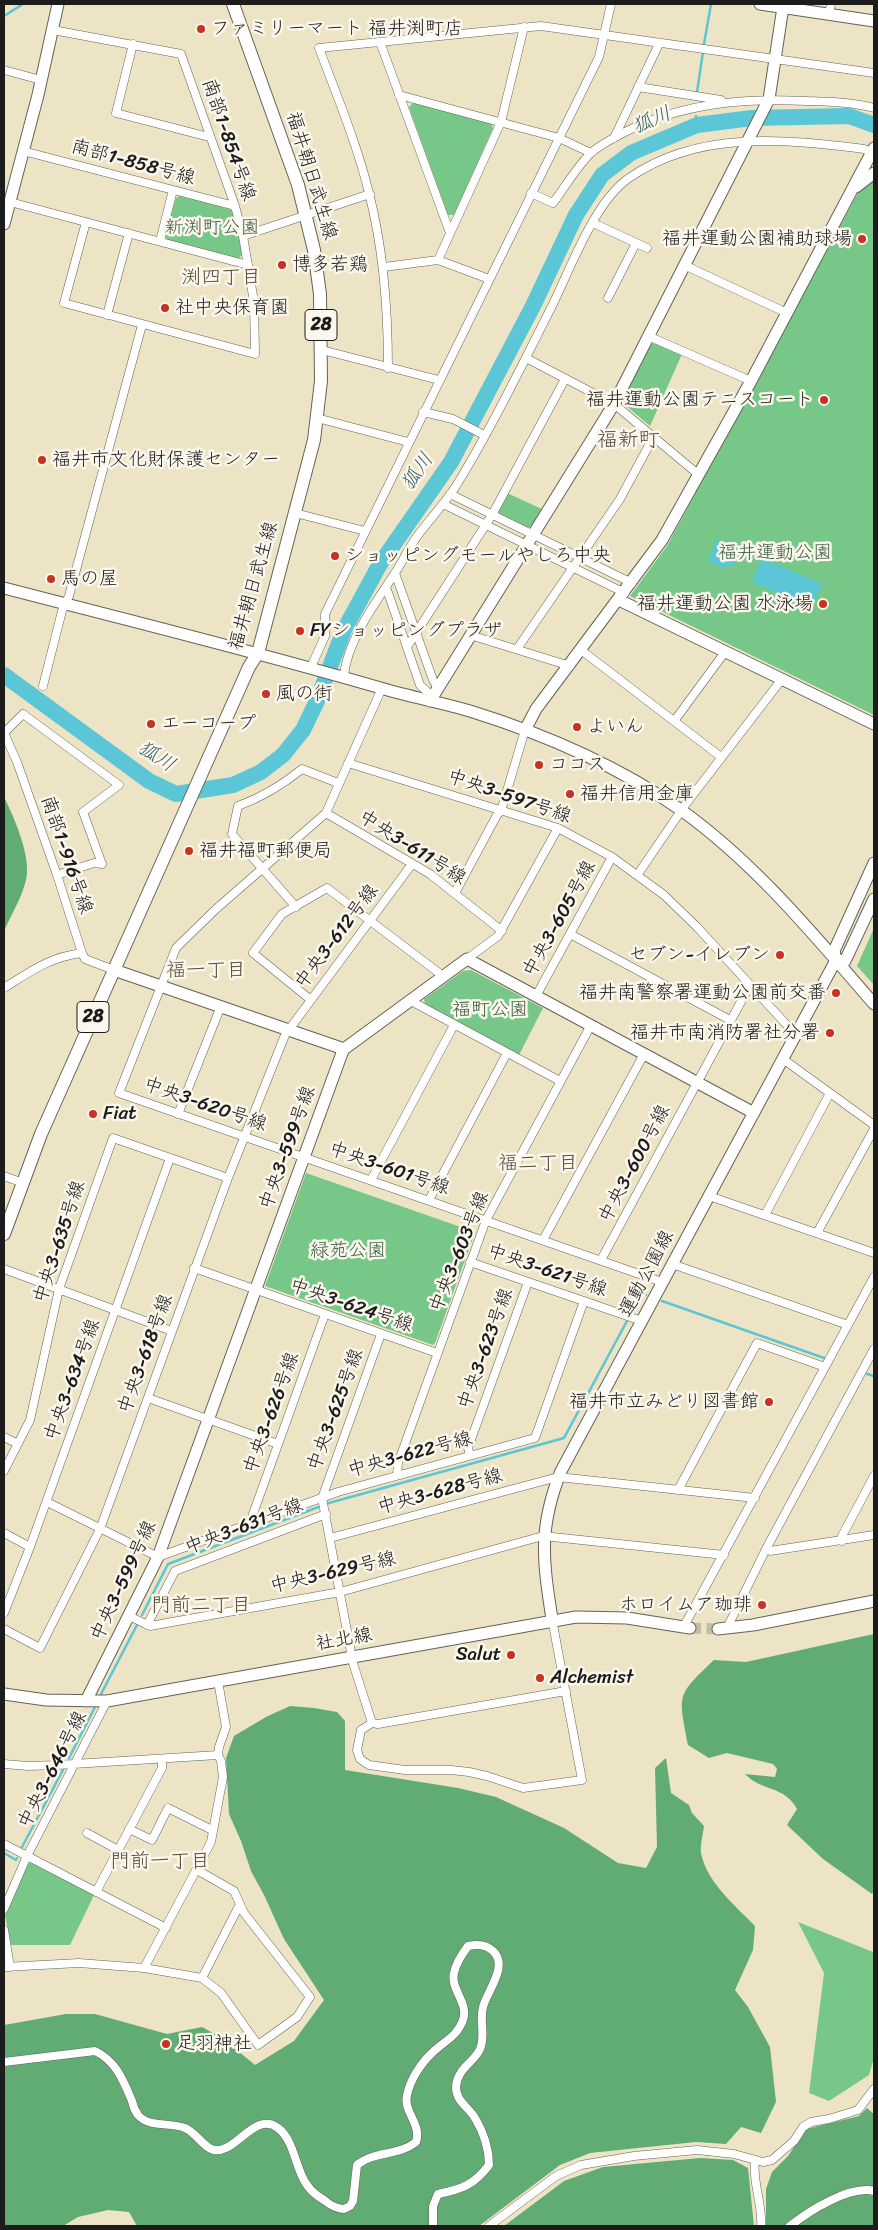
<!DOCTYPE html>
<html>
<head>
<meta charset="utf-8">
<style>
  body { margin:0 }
  #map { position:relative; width:878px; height:2230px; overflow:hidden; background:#ece4c5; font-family:Sriracha,sans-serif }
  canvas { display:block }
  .frame { position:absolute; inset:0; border:5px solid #1c1c1c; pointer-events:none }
</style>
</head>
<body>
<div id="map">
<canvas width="878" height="2230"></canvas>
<div class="frame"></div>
</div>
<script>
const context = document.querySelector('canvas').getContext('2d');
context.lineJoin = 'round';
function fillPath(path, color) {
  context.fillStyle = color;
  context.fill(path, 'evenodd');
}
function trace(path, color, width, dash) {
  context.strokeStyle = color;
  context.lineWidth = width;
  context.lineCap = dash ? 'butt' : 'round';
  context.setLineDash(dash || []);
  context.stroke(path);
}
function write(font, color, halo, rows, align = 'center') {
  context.font = font + ' Sriracha,"Klee One",sans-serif';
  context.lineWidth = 5;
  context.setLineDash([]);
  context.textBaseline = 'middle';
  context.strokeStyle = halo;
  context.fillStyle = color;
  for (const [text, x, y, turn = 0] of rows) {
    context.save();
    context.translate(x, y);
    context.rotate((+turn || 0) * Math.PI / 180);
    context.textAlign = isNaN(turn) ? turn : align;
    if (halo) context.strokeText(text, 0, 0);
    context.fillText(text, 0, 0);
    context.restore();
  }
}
fillPath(new Path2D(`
  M414,102L491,123L493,128L454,215H448L409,107Z
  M874,177V715L630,596L667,546L859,191Z
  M180,196L229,209L232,211L243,254L238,259L168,240L165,236L176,198Z
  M656,343L682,354L650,426L625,405L623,399L650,344Z
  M507,493L542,509L532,526L527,528L500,515L498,509Z
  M874,928V985L857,966Z
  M471,970L543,1008L519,1055L425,1004L424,999L463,971Z
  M306,1173L475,1232L435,1343L433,1345L265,1286Z
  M31,1863L94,1895L70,1945H11L5,1915L27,1864Z
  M798,1922L873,1952L874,2058L869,2075L829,2101L809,2093L824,1973Z`), '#76c788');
fillPath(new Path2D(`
  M4,797C14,817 32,858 26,880C22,897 11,915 4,931Z
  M874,1634V1890L872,1894L823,1859L787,1825L797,1809C784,1785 762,1792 745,1774L775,1777L777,1769L773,1764L727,1753L709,1758L688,1745C679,1694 675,1697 714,1660L746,1662Z
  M290,1706L314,1708L337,1712L345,1721V1770L458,1788L496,1797L564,1828L618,1863L646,1868L657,1847L655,1768L666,1758L671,1793L689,1805L692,1813L704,1826C703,1834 700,1845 701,1853C707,1883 736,1906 755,1926L753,1950L735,1990L748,2007L770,2047L776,2102L761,2133L741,2127L726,2144L696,2142L590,2153L560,2165L479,2226H137L129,2212L108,2210L78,2217L63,2226H4V2025L66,2014H95L167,2034L202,2027L222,2038L255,2065L294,2041L324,2000L284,1939L264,1895L251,1871L241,1841L229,1814L226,1758L234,1736L266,1717Z
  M867,2108L874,2114V2190L865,2187L786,2226H766V2189L772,2172L788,2156L806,2129L859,2116Z
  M700,2158L733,2160L748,2168L754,2226H504L564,2181L603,2167Z
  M864,2191L874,2194V2226H795C813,2209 840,2198 864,2191Z`), '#60ac74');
fillPath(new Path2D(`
  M717,539L733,545L738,555L734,565L723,568L708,561Z
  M762,558L822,584L812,608L752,582Z`), '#5bc6d5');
trace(new Path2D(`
  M4,16L23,4
  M704,44L711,4
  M697,92L703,52
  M696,116L697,125
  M662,1301L824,1358
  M631,1313L641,1293L646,1295
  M867,1374L874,1376
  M142,1615L168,1564L329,1503L564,1438L627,1321
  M100,1696L137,1625
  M69,1758L97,1703
  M22,1847L63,1770
  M4,1853L16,1860L17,1858`), '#5bc6d5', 2.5);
trace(new Path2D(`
  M4,675L149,781L176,794L233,785L261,772L283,755L303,730L317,701L344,630L380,564L451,462L533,306L576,215L602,175L631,153L697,125L752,118L849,116L874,125`), '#5bc6d5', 16);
trace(new Path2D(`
  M690,1628L718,1629`), '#c2bca3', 11, [11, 5.5]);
const street = new Path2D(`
  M829,14L831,4
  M53,30L181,54L235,206L243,236L254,302L255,354L64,303L86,222
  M380,42L450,233
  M133,44L116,113L209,137
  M4,70L41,80
  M638,87L721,100
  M399,95L559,138L591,153
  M614,138L659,44
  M23,151L235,206
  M531,193L553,203C565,187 576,168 590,154C599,145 614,138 625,132C682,103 744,98 806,101C830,102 852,102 874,108
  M10,202L248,265
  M593,223L647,248
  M243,236L370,194
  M160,241L173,190
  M438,260L501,122L524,27
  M684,265L787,313
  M384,267L438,260L489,279
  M608,298L636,243
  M107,315L129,233
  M648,336L751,381
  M322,350L439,380
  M526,358L614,404L699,475
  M388,368C388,309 384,251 369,193C357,144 337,96 319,48L541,26L874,73
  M423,412L453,419L484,435
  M317,418L408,442
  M450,494L632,583
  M443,504L625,593
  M295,513L365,531
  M395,573L433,680L438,688
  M386,587L420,685L433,697
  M470,635L570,666
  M407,647L492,515L565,379
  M517,649L620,499L654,436
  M581,650L721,757
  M311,667L325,636V614L599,57L611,4
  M344,676C347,641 376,602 395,573C403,561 409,547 418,535C431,518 445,503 456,486C491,429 521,367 551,308C570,270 594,202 629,178C698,130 785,139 864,149L872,152
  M43,686L62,611L69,596L142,325
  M382,688L326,813L216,909L176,948L119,1093L662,1282
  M675,720L725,652
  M4,733L23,714L119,785L83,812L102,864L94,863L57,875
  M4,733L17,762L57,875L82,953L85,959L114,970
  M348,763L558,828L612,857L664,895L697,927L796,1035
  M326,813L430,874L502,931
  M638,874L685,805L782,679
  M455,893L497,815L501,811L525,730
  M296,907L232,834L238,806C263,797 281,786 302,769L338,783
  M570,934L730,1020
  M467,959L498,936L558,828
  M4,988C31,971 50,957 82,953
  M536,996L612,857
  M311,1000L253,953L282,914L327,888L443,976
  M409,1000L560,1081
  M783,1059L874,1125
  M178,1114L221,1006
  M4,1176L23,1183
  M371,1180L454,1025
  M709,1196L874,1253
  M429,1200L507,1053
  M765,1215L830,1093
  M817,1233L874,1129
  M543,1240L644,1054
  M601,1260L750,985
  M470,1262L642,1321
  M672,1264L848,1325
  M194,1268L437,1353
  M4,1269L172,1331
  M381,1334L322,1498L353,1663L372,1723L378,1724L566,1691
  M148,1398L278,1444
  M4,1437L18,1444
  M470,1455L468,1448L528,1282
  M4,1471L30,1420L59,1289L113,1138L228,1178
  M397,1475L398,1463L486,1220L591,1025
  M678,1490L757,1343L825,1367
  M47,1502L158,1557L338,1492L535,1438L584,1301
  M254,1523L253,1514L325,1314
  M4,1533L30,1547
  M330,1538L558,1477L755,1498
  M842,1541V1536L874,1476
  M766,1549L770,1551L874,1535
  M4,1613L30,1547L170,1158
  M129,1616L150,1626L340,1592L543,1536L724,1555
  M147,1625L175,1571L326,1514
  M683,1628L874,1277
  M727,1628L766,1549L874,1349
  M4,1629L40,1648L100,1529L228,1178L285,1035L412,864
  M372,1723L361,1730L357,1750L360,1759L369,1765L405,1770H451L469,1772L487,1776L523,1788L582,1780L552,1619
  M4,1764L28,1766L57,1765L218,1755
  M129,1829L152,1840L168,1808L212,1830
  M87,1833L118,1850
  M4,1844L166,1928
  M96,1892L162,1768V1759
  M4,1909L27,1856L107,1701
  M4,1930L10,1967
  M4,1967L79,1963L144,1968L202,1978L221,1993L258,2045L297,2017L310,1997L244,1913L234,1891L197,1870
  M144,1968L211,1842L223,1777L221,1761L218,1755L219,1747L226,1727L218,1681
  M202,1978L240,1904
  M4,2062L95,2051C116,2061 123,2080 132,2101C133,2106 135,2111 138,2115C149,2128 170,2122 185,2128C195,2132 201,2144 211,2149C233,2159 254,2109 278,2128C295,2141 295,2169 307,2185C311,2191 317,2196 324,2200C330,2205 336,2209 344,2209L350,2206L353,2201L357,2165C373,2151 399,2156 416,2142C422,2124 403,2112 407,2095C410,2080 421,2063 432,2053C444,2041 457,2037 463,2020C469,2003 450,1989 454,1973C456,1963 462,1954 468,1946C477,1944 486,1944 493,1951C509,1966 487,1991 483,2007C479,2021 486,2035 480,2049C474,2063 457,2068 456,2087C456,2102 469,2107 475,2118C484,2133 489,2148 489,2165C474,2185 462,2189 438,2194L433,2206V2226
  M755,2161C752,2182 763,2205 761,2226
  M489,2226L556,2176L581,2165L634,2156L697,2150L734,2154L763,2162L772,2160L794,2141L803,2127L811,2122L829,2119L858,2110L874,2089
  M790,2226C809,2211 850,2185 874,2191`);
const secondary = new Path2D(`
  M760,4L874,21
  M856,187L874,173
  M4,224L38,95L58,4
  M4,588C131,621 258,652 384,689C412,697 442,703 470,711C544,734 617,765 681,810C755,863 815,936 874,1004
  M619,600L874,724
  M430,701L614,404L769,99L783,7
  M525,730L536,709L662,540L751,381L874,148
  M836,960L834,951L874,863
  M836,960L845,961L874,899
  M114,970L344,1049
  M552,1619C543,1561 538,1528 561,1471L836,960
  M718,1629L753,1625L874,1601
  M4,1694L46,1700L107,1701L576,1617L627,1618L690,1628
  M86,1701L158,1557L342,1053L344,1049L467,959L754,1113`);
const primary = new Path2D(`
  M4,1234L41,1134L249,667L258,653L314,440L321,381L320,294L314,250L298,185L233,4`);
trace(street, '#656257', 9);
trace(secondary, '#656257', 13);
trace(primary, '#656257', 14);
trace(street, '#fff', 8);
trace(secondary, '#fff', 11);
trace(primary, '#fff', 12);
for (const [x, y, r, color] of [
  [201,29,5,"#c8321e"],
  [862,239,5,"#c8321e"],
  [282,265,5,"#c8321e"],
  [165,308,5,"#c8321e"],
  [824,400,5,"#c8321e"],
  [42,460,5,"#c8321e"],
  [335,556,5,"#c8321e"],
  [51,579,5,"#c8321e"],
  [823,604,5,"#c8321e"],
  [300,631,5,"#c8321e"],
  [266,694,5,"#c8321e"],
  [151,724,5,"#c8321e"],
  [577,727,5,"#c8321e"],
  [539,765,5,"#c8321e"],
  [570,794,5,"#c8321e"],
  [189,851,5,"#c8321e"],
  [780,955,5,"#c8321e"],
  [836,993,5,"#c8321e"],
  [830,1033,5,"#c8321e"],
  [93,1114,5,"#c8321e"],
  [769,1402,5,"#c8321e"],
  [762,1605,5,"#c8321e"],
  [511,1655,5,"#c8321e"],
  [540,1678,5,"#c8321e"],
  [166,2044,5,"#c8321e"]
]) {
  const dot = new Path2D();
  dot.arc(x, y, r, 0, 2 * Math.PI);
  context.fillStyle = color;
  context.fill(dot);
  trace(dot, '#fbf7ec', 2);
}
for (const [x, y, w] of [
  [321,325,32],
  [93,1017,32]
]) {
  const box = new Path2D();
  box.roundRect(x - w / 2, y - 15.5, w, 31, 4);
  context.fillStyle = '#fbf7ec';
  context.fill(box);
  trace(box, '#1c1c1c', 1);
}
write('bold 18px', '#1c1c1c', null, [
  ["28",321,325],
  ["28",93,1017]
]);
write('19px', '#1c1c1c', '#fbf7ec', [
  ["ファミリーマート 福井渕町店",211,29],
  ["福井運動公園補助球場",852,239,"right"],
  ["博多若鶏",292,265],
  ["社中央保育園",175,308],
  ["福井運動公園テニスコート",814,400,"right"],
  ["福井市文化財保護センター",52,460],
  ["ショッピングモールやしろ中央",345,556],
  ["馬の屋",61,579],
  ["福井運動公園 水泳場",813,604,"right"],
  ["FYショッピングプラザ",310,631],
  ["風の街",276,694],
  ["エーコープ",161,724],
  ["よいん",587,727],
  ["ココス",549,765],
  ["福井信用金庫",580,794],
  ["福井福町郵便局",199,851],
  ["セブン-イレブン",770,955,"right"],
  ["福井南警察署運動公園前交番",826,993,"right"],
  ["福井市南消防署社分署",820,1033,"right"],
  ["Fiat",103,1114],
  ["福井市立みどり図書館",759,1402,"right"],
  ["ホロイムア珈琲",752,1605,"right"],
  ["Salut",501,1655,"right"],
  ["Alchemist",550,1678],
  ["足羽神社",176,2044]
], 'left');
write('19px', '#1c1c1c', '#fbf7ec', [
  ["南部1-854号線",228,140,71],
  ["南部1-858号線",133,163,15],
  ["福井朝日武生線",311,176,73],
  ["福井朝日武生線",254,586,-74],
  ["中央3-597号線",509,797,19],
  ["中央3-611号線",412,848,32],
  ["南部1-916号線",66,855,71],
  ["中央3-605号線",560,919,-61],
  ["中央3-612号線",337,937,-53],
  ["中央3-620号線",205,1105,19],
  ["中央3-599号線",288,1148,-70],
  ["中央3-600号線",635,1164,-62],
  ["中央3-601号線",389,1169,19],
  ["中央3-635号線",60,1242,-72],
  ["中央3-603号線",460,1252,-68],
  ["中央3-621号線",547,1271,19],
  ["運動公園線",647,1274,-62],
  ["中央3-624号線",351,1306,19],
  ["中央3-623号線",486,1349,-70],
  ["中央3-618号線",146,1354,-70],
  ["中央3-634号線",73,1380,-70],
  ["中央3-625号線",336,1410,-70],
  ["中央3-626号線",272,1413,-70],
  ["中央3-622号線",410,1455,-15],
  ["中央3-628号線",440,1492,-15],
  ["中央3-631号線",244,1527,-21],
  ["中央3-629号線",333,1573,-13],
  ["中央3-599号線",124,1581,-65],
  ["社北線",344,1640,-10],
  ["中央3-646号線",53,1770,-63]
]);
write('19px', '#406047', '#fbf7ec', [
  ["新渕町公園",212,228],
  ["福井運動公園",775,553],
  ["福町公園",490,1010],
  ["緑苑公園",348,1251]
]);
write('italic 20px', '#356066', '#fbf7ec', [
  ["狐川",652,121,-23],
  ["狐川",418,472,-55],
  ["狐川",156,757,32]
]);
write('20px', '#5b4b3b', '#fbf7ec', [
  ["渕四丁目",221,278],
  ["福一丁目",206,971],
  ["福二丁目",538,1164],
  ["門前二丁目",201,1606],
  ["門前一丁目",160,1862]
]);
write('21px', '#5b4b3b', '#fbf7ec', [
  ["福新町",628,441]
]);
</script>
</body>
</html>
